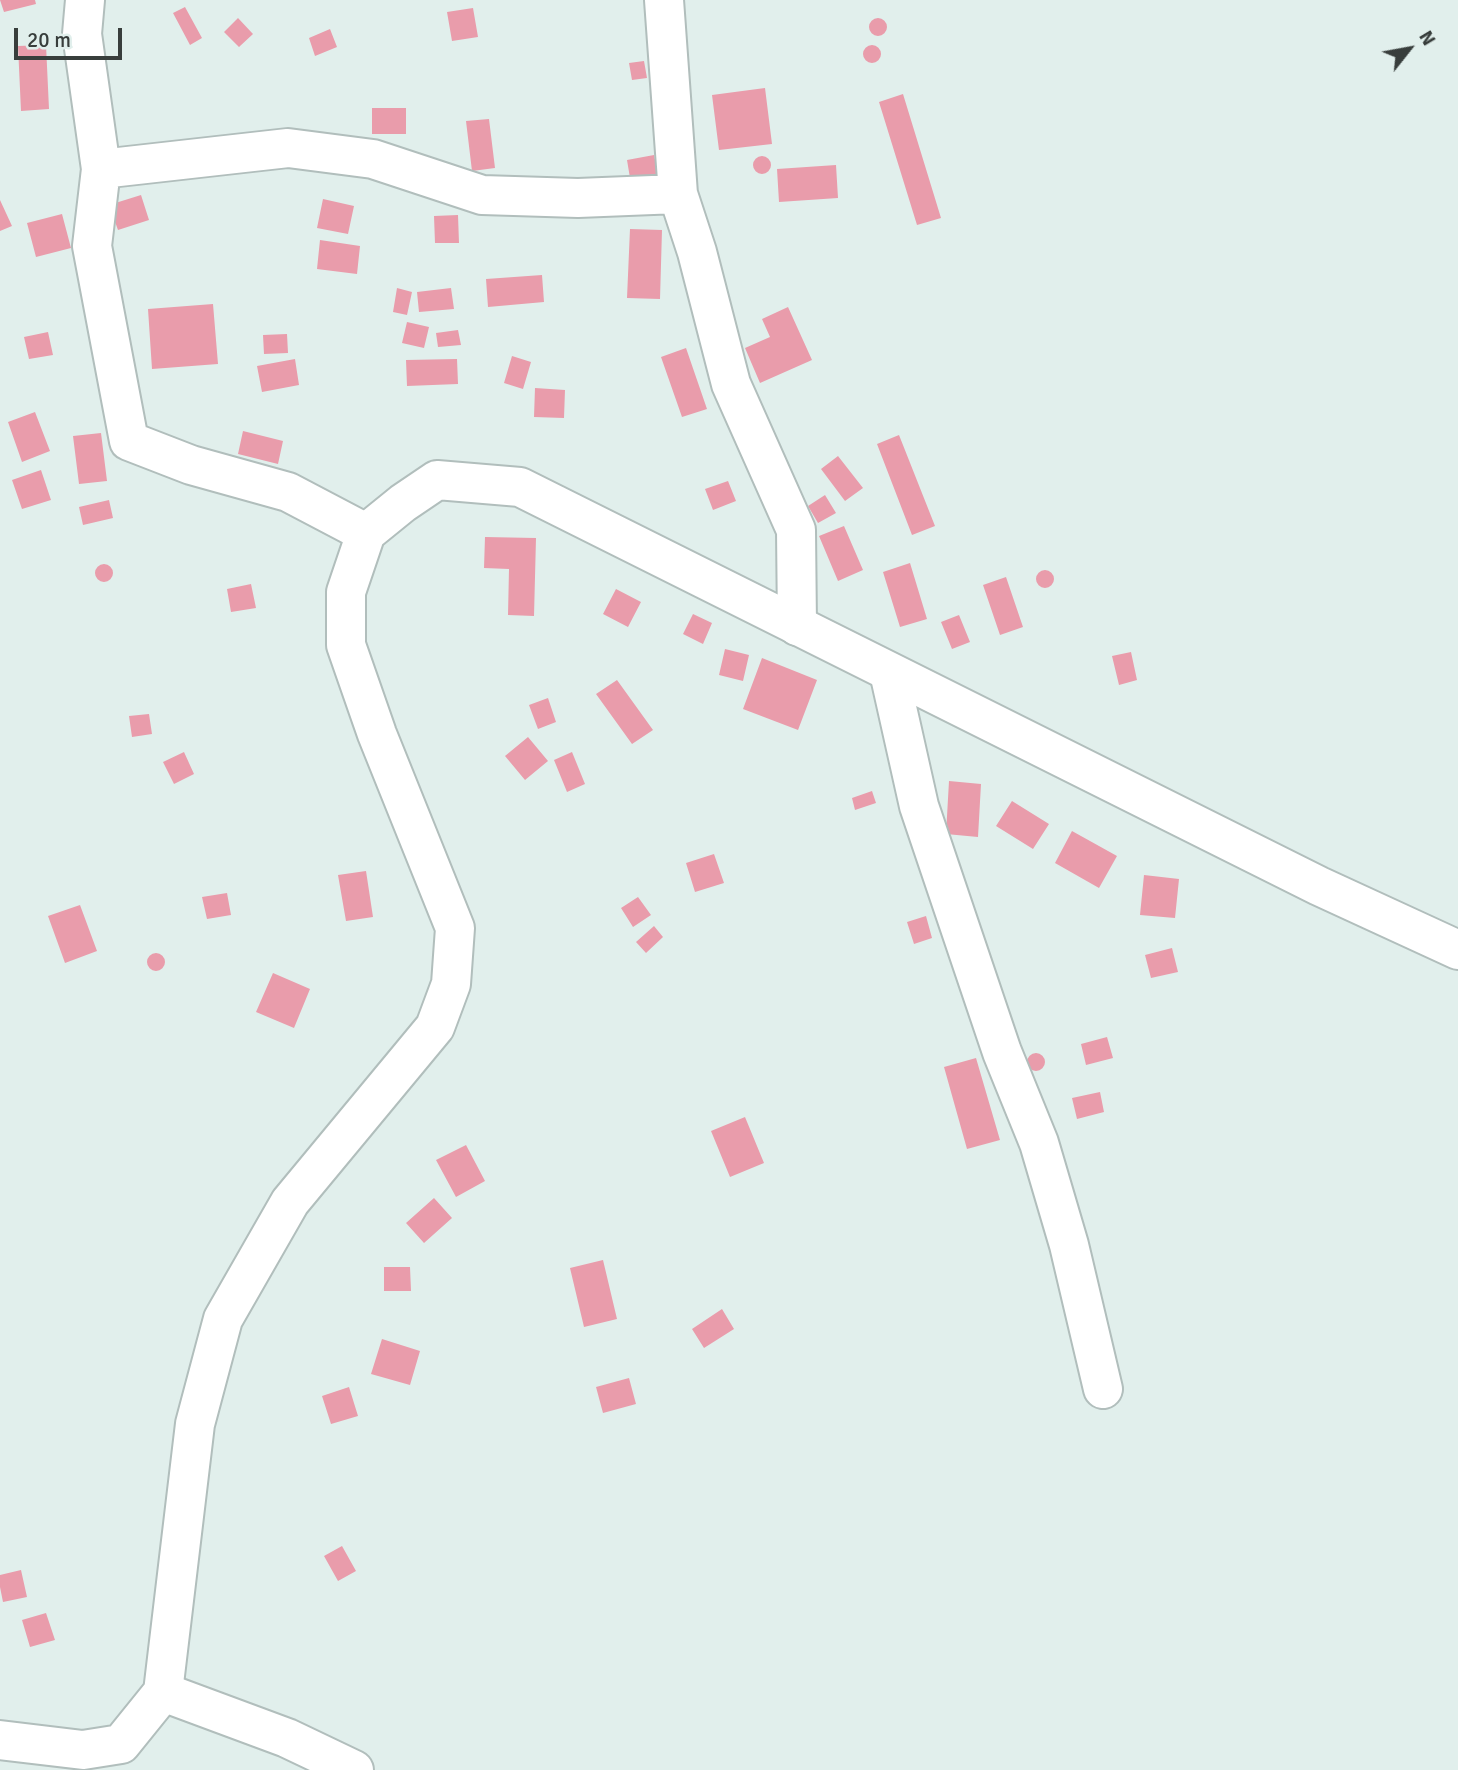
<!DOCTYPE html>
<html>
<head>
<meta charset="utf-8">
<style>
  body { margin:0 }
  #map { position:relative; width:1458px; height:1770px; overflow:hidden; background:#e1efec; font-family:Signika,sans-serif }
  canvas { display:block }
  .north { position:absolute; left:1374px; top:14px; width:70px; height:70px; -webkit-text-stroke:5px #e1efec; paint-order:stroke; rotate:59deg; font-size:19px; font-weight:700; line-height:28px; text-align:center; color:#383e3c }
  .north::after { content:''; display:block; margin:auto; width:24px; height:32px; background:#383e3c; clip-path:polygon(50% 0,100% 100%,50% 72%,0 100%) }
  .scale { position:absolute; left:14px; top:28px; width:108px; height:32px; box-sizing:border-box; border:4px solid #383e3c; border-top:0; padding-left:9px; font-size:21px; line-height:24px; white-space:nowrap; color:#383e3c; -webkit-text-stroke:5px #e1efec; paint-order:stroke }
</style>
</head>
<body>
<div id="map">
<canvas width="1458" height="1770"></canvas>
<div class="north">N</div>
<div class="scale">20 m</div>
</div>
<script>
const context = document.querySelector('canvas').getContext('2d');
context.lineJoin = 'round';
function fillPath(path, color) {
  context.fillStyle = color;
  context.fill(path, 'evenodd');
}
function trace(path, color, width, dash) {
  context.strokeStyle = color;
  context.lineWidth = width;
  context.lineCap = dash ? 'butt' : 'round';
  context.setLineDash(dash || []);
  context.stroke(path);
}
fillPath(new Path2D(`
  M0,0H35L36,4L4,12Z
  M185,7L202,38L190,45L173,13Z
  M473,8L478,37L452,41L447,12Z
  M869 27a9 9 0 1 1 18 0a9 9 0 1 1-18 0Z
  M238,18L253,34L239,47L224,32Z
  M330,29L337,47L315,56L309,38Z
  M863 54a9 9 0 1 1 18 0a9 9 0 1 1-18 0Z
  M46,45L49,109L21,111L18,46Z
  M644,61L647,78L632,80L629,63Z
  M765,88L772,144L719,150L712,95Z
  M903,94L941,218L917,225L879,102Z
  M372,108H406V134H372Z
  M489,119L495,168L472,171L466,121Z
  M654,155L659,179L631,184L627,160Z
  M753 165a9 9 0 1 1 18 0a9 9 0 1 1-18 0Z
  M836,165L838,198L779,202L777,169Z
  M141,195L149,220L118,230L109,205Z
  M323,199L354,206L348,234L317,228Z
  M0,200L12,226L0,231Z
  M62,214L71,248L36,257L27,223Z
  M458,215L459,243H435L434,216Z
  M630,229L662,230L660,299L627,298Z
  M320,240L360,246L357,274L317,269Z
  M542,275L544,302L488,307L486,279Z
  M397,288L412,292L407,315L393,312Z
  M451,288L454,309L419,312L417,292Z
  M213,304L218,364L152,369L148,309Z
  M788,307L812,360L760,383L745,348L770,337L762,319Z
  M407,322L429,327L424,348L402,343Z
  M458,330L461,345L438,347L436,333Z
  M48,332L53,355L29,359L24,337Z
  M287,334L288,353L264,354L263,335Z
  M686,348L707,409L682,417L661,357Z
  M512,356L531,362L523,389L504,383Z
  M295,359L299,385L262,392L257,366Z
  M457,359L458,384L407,386L406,360Z
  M535,388L565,390L564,418L534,417Z
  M35,412L50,451L22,462L8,422Z
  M243,431L283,441L278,464L238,454Z
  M101,433L107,481L79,484L73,436Z
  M899,435L935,526L912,535L877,444Z
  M838,456L863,488L845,501L821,469Z
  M41,470L51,500L22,509L12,480Z
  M728,481L736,501L713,510L705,489Z
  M825,495L836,513L818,523L808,506Z
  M109,500L113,518L83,525L79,507Z
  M844,526L863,570L838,581L819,536Z
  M485,537L536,538L534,616L508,615L509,569L484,568Z
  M910,563L927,619L900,627L883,572Z
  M95 573a9 9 0 1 1 18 0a9 9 0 1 1-18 0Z
  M1036 579a9 9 0 1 1 18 0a9 9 0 1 1-18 0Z
  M1006,577L1023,627L1000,635L983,585Z
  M251,584L256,608L231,612L227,589Z
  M616,589L641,602L628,627L603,614Z
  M693,614L712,623L703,644L683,634Z
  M959,615L970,642L952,649L941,622Z
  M725,649L749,655L743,681L719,675Z
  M1131,652L1137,680L1119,685L1112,656Z
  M762,658L817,680L798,730L743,709Z
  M617,680L653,730L632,744L596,694Z
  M548,698L556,722L538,729L529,705Z
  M149,714L152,734L132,737L129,716Z
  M528,737L548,761L525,780L505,756Z
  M184,752L194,774L174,784L163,762Z
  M572,752L585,784L567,792L554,760Z
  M949,781L981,784L978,837L946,834Z
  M872,791L876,803L855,810L852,798Z
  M1012,801L1049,824L1033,849L996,826Z
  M1072,831L1117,856L1099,888L1055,863Z
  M714,854L724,883L695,892L686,863Z
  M366,871L373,917L346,921L338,875Z
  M1144,875L1179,879L1175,918L1140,915Z
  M227,893L231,915L207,919L202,897Z
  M638,897L651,915L633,927L621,908Z
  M80,905L97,951L65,963L48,916Z
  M926,916L932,938L914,944L907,922Z
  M654,926L663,937L646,953L636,942Z
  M1172,948L1178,972L1151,978L1145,955Z
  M147 962a9 9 0 1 1 18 0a9 9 0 1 1-18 0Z
  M273,973L310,989L294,1028L256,1012Z
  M1107,1037L1113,1058L1086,1065L1081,1044Z
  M1027 1062a9 9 0 1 1 18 0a9 9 0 1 1-18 0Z
  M976,1058L1000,1140L967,1149L944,1067Z
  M1100,1092L1104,1112L1077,1119L1072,1098Z
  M745,1117L764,1163L730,1177L711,1131Z
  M466,1145L485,1181L456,1197L436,1160Z
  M434,1198L452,1218L424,1243L406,1223Z
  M603,1260L617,1319L584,1327L570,1268Z
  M384,1267H410L411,1291H384Z
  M722,1309L734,1329L704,1348L692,1329Z
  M382,1339L420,1351L410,1385L371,1374Z
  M629,1378L636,1404L603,1413L596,1387Z
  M349,1387L358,1416L331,1424L322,1396Z
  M342,1546L356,1571L338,1581L324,1556Z
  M21,1570L27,1597L3,1602L0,1587V1575Z
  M46,1613L55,1640L30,1647L22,1620Z`), '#e99cab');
const street = new Path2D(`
  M85,0L82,34L101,169L92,246L129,441L191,465L288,492L366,533
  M664,0L678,194L697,252L731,384L796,530L797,626
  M101,169L288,148L373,159L482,195L578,198L678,194
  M889,672L919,806L1002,1052L1039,1143L1069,1245L1103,1389
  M163,1692L287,1738L354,1770`);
const secondary = new Path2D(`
  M0,1740L83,1750L121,1744L163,1692L195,1424L223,1319L290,1202L435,1027L451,984L455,928L377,734L346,645V592L366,533L403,503L437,480L520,487L1319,886L1458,950`);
trace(street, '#b1bebc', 42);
trace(secondary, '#b1bebc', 42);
trace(street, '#fff', 38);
trace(secondary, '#fff', 38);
</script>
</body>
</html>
